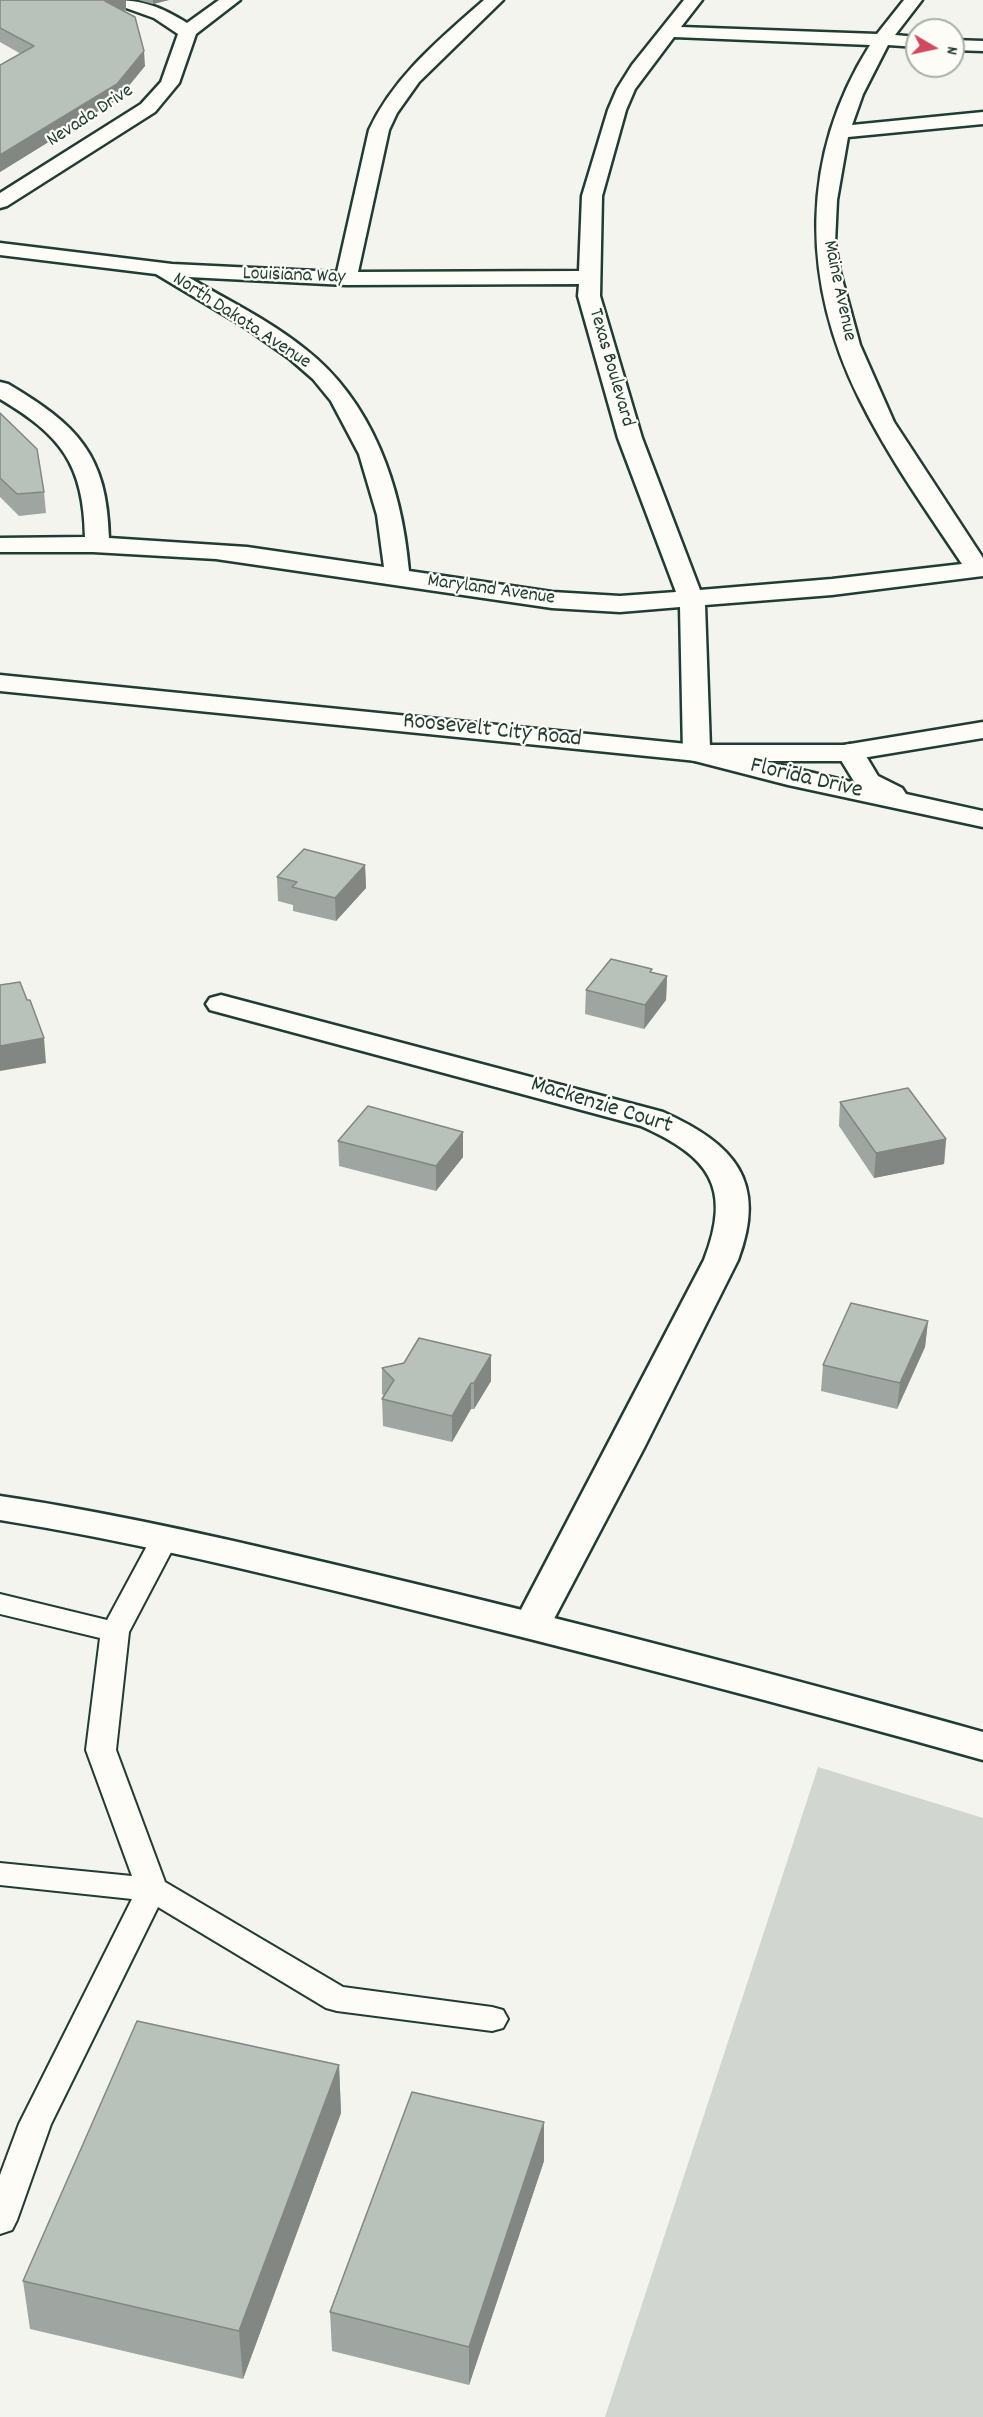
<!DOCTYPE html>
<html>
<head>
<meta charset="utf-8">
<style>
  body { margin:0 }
  #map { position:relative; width:983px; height:2417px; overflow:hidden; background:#f4f4ef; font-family:Dekko,sans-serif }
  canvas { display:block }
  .north { position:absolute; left:905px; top:18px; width:60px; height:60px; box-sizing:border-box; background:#fdfcf7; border:2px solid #a4b0a9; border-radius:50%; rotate:99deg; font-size:16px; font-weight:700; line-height:24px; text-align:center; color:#1f3d34 }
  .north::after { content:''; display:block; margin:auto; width:21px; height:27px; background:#d1495b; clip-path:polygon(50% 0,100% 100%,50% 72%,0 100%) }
</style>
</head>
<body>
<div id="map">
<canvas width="983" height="2417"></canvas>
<div class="north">N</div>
</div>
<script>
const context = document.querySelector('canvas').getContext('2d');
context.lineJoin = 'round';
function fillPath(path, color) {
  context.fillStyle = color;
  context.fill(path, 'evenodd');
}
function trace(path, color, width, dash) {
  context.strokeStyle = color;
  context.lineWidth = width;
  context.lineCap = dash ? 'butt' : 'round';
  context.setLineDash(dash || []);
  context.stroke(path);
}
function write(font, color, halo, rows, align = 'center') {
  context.font = font + ' Dekko,sans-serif';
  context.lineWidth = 4.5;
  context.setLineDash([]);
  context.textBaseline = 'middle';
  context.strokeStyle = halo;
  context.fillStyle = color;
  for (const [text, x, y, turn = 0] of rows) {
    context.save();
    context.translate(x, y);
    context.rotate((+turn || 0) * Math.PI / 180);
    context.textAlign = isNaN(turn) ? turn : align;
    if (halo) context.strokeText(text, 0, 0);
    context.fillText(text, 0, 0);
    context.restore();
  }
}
fillPath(new Path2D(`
  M818,1767L983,1818V2417H605Z`), '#d1d6d1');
const service = new Path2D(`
  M165,1528L175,1531L179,1537L129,1632L116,1750L165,1882L343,1987L492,2007L503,2010L508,2019L503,2028L492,2031L337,2011L326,2008L158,1907L51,2124L17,2220L12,2230L0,2234V2175L19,2124L132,1899L0,1885V1863L132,1876L86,1750L100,1638L0,1614V1594L107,1620L155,1531Z`);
const minor = new Path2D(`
  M112,0C144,0 161,7 187,23L219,0H240L196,34L179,83L155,112L7,206L0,208V193L141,104L161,82L178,34L154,18L115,4Z
  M484,0H503L419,82L397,113L389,130L358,272L579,271L582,196L608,110L617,89L632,65L684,0H702L681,27L877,34L904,0H922L895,35L917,37V47L888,45L863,94L852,125L983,112V124L848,137L837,200L835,243L840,272L860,345L894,422L983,558V576L832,595L705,605L710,748L855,783L836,752L840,746L850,744L860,746L878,776L902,788L906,794L983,811V827L788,785L687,759L683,753L680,607L620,612L552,608L216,559L93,552H0V538L85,537C84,465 61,435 0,399V382L8,384C77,425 107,454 109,538L247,547L384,567L377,515L359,454L331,401L313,379L290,359L243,326L156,274L0,255V243L172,264L337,272L369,130C394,76 440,39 484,0ZM674,37L870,45C800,156 801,280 859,398C888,457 926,510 962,564L832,579L700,590L642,438L600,296L602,196L626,110L635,89ZM188,277L346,285L579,284L578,296L618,438L676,592L620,596L552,592L409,571C402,488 373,402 305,349C269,320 227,300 188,277Z
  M953,40L983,41V51L953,50Z
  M221,995L663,1112C734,1144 768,1181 738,1260L644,1448L546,1634L532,1638L518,1634L513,1625L704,1260C733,1186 708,1156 641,1126L210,1010L206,1004L210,998Z`);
const tertiary = new Path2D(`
  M0,675L697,745H844L983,722V738L844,761H697L0,691Z`);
const primary = new Path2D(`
  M0,1496C128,1515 252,1545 378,1575C581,1623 782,1676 983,1732V1760C781,1703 577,1650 373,1600C249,1570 126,1540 0,1520Z`);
trace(service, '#1f3d34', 4);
trace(minor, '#1f3d34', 5);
trace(tertiary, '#1f3d34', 5);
trace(primary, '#1f3d34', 5);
fillPath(service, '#fdfcf7');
fillPath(minor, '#fdfcf7');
fillPath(tertiary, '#fdfcf7');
fillPath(primary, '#fdfcf7');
fillPath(new Path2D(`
  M0,0H126V10L124,11L145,66L118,99L0,172V65L21,54L0,42Z
  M138,0H169L153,4Z
  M0,413L44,492L46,513L19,516L0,497Z
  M365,865L366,888L336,921L293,911V905L278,901L277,877Z
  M651,972L667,976L666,1000L644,1029L585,1014L586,990Z
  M840,1102L946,1139L944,1164L874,1178L839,1126Z
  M463,1132V1157L436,1191L339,1166L338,1141Z
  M928,1321L925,1347L897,1409L821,1391L823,1365Z
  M382,1368L491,1381L474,1409H471L452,1442L383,1426L382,1399L384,1396L382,1394Z
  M339,2065L341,2113L243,2379L30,2329L23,2281Z
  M544,2122V2161L469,2385L332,2351L330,2312Z`), '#9fa6a1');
fillPath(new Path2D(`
  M108,0H126V10L106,15L105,1Z
  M153,0H169L153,4Z
  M144,51L145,66L118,99L0,172V155Z
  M365,865L366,888L336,921L335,898Z
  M667,976L666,1000L644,1029L645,1005Z
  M44,1038L46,1063L0,1071V1046Z
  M463,1132V1157L436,1191V1166Z
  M946,1139L944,1164L874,1178L876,1153Z
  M928,1321L925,1347L897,1409L900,1383Z
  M491,1355V1381L474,1409V1383Z
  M471,1383V1409L452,1442V1416Z
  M339,2065L341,2113L243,2379L239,2331Z
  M544,2122V2161L469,2385V2347Z`), '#828783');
const building = new Path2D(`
  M0,0H108L105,1L135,17L144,51L117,84L0,155V65L34,46L0,28Z
  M0,413L37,449L44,492L17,494L0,478Z
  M304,849L365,865L335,898L292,887L297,882L277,877Z
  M611,959L652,969L650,972L667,976L645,1005L586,990Z
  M20,982L27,1000H30L44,1038L0,1046V985Z
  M908,1088L946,1139L876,1153L840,1102Z
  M368,1106L463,1132L436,1166L338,1141Z
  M851,1303L928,1321L900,1383L823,1365Z
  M419,1338L491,1355L474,1383H471L452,1416L382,1399L394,1380L382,1368L404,1363Z
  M137,2021L339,2065L239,2331L23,2281Z
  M412,2092L544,2122L469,2347L330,2312Z`);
fillPath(building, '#b9c1bb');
trace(building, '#828783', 1.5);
write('20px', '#1f3d34', '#fdfcf7', [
  ["Nevada Drive",91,117,-33],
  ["Louisiana Way",294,277,2],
  ["Maine Avenue",838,291,78],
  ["North Dakota Avenue",241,322,33],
  ["Texas Boulevard",610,368,74],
  ["Maryland Avenue",491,591,8]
]);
write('24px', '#1f3d34', '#fdfcf7', [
  ["Roosevelt City Road",492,732,6],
  ["Florida Drive",806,780,13],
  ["Mackenzie Court",601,1107,17]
]);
</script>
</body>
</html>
